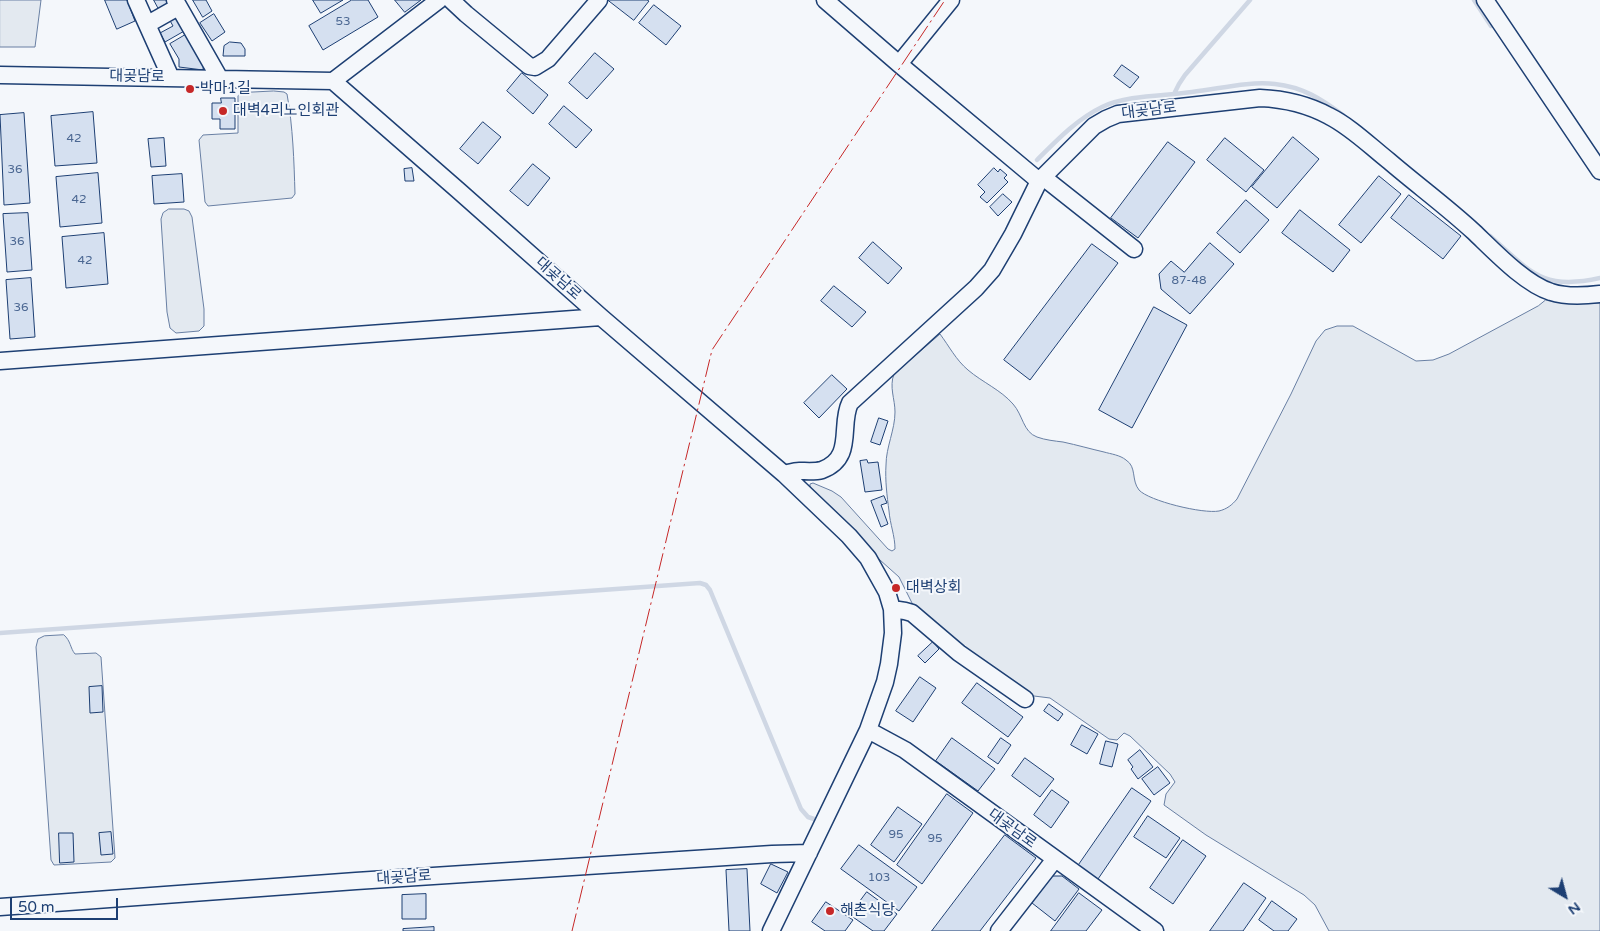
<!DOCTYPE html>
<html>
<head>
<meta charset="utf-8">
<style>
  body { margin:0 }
  #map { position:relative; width:1600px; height:931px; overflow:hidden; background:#f4f7fb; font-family:"Varela Round",sans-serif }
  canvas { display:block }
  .north { position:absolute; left:1540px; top:871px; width:50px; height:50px; -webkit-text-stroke:4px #f4f7fb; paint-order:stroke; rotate:143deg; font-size:14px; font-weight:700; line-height:20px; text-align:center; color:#1d3f73 }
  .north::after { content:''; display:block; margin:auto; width:18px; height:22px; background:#1d3f73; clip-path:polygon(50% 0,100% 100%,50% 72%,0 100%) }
  .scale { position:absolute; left:10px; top:898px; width:108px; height:22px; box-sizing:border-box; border:2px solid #1d3f73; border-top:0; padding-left:6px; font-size:15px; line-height:18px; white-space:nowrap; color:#1d3f73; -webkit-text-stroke:4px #f4f7fb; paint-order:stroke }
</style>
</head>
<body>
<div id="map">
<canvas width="1600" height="931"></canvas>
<div class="north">N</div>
<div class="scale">50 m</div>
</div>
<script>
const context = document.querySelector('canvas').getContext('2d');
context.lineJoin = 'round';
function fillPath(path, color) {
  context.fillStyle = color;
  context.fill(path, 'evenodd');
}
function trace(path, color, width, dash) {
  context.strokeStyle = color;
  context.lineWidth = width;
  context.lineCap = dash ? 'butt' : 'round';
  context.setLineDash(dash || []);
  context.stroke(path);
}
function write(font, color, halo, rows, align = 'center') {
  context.font = font + ' "Varela Round","Noto Sans KR",sans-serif';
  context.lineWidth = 4;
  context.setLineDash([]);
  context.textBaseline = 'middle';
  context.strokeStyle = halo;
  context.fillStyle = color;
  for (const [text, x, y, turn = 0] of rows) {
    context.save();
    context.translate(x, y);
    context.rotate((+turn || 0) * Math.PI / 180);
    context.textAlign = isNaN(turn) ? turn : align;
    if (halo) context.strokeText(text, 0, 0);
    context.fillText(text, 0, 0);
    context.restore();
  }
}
const green = new Path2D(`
  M0,0H41L35,47H0Z
  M274,91L284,92L287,94C293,127 294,161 295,194L292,198L208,206L205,202L199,140L203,135L238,133V96L240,93Z
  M169,209H184L189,211L192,217L204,309V326L199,331L176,333L170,328L167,312L161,219L163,213Z
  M1546,300L1577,303H1600V931H1329L1315,905L1304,895L1206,835L1164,805L1166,794L1175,782L1170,774L1130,736L1124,733L1117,740L1109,739L1050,698L1034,696L1004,679L925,619L912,603L899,577L880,560L834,511L810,488V484L813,483L832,491L841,497L888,549L892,551L895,549C895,536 890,524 889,511C887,496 885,480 886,465C886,447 895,430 895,412C895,399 889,387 894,374L940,334C949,346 956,360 968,370C982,382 1001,390 1013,404C1023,415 1023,432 1037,437C1045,440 1055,441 1063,442C1077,445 1091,449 1104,452C1111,454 1120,455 1126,460C1137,467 1131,480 1139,490C1149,501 1203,514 1219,511C1227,509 1232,505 1237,499L1291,394L1316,341L1325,330L1337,326H1353L1416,361L1433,360L1449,354L1538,306Z
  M64,635C71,641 70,648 75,654L96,653L101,657L115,858L111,862L54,865L51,860L36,647L38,639L44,636Z`);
fillPath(green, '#e3e9f0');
trace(green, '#687fa3', 1);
trace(new Path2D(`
  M1474,0L1491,26
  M1174,94L1179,84L1185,75L1250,0
  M1037,160C1056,141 1077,119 1102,107C1127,95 1164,96 1192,92C1219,89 1248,81 1275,84C1303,87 1321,99 1343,115
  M1490,236C1531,272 1542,291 1600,278
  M0,633L700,583L706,585L710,590L801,809L808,817L814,819`), '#cfd7e4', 4.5);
const building = new Path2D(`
  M105,0H127L135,21L117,29Z
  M154,0H169L171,5L160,11Z
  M193,0H206L212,11L203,17Z
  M313,0H343L321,13Z
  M352,0H368L378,17L323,50L309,26Z
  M395,0H421L405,12Z
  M608,0H647L649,1L634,20Z
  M654,5L681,26L666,45L639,23Z
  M176,13L186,30L165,42L160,33L173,26L168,17Z
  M214,14L225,32L212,41L200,23Z
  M187,34L204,61L203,70L179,67V59L170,44Z
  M230,42L241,43L245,49V56H223L224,46Z
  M595,53L614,69L587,99L569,83Z
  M1122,65L1139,77L1130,88L1114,76Z
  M522,73L548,95L533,114L507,91Z
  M221,98H235V129H220V119H212V103H221Z
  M564,106L592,130L576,148L549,124Z
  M93,112L97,163L55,166L51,116Z
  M24,113L30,203L4,205L0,115Z
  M483,122L501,137L478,164L460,149Z
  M1293,137L1319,159L1277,208L1252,187Z
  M164,138L166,166L151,167L148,139Z
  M1225,138L1264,170L1246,192L1207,160Z
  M1168,142L1195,162L1138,238L1111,218Z
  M533,164L550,178L528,206L510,191Z
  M412,168L414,181H405L404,169Z
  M994,168L998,172L1000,169L1007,175L1004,178L1008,182L987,203L980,197L985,192L978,185Z
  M98,173L102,223L60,227L56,177Z
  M182,174L184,202L154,204L152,176Z
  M1379,176L1401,194L1361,243L1339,225Z
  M1003,194L1012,202L998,216L990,207Z
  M1409,195L1461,236L1443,259L1391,218Z
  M1246,200L1269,220L1240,253L1217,233Z
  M1300,210L1350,250L1333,272L1282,233Z
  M28,213L32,270L7,272L3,214Z
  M104,233L108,284L66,288L62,237Z
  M873,242L902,268L888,284L859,258Z
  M1210,243L1234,264L1190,314L1161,289L1159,274L1171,261L1184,272Z
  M1092,244L1118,263L1030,380L1004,360Z
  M31,278L35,337L10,339L6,280Z
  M834,286L866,312L852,327L821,301Z
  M1154,307L1187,325L1132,428L1099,410Z
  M832,375L847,389L819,418L804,403Z
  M879,418L888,421L880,445L871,442Z
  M867,460L868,463L878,462L882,490L865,492L860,461Z
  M884,496L887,503L881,505L888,524L881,527L871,501Z
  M933,642L939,649L925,663L918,656Z
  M920,677L936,688L913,722L896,711Z
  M977,683L1023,717L1008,737L962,703Z
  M102,686L103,712L90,713L89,687Z
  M1049,704L1063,714L1058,721L1044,711Z
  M1082,725L1098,734L1087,754L1071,745Z
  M952,738L995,769L978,791L936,761Z
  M1001,738L1011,745L998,764L988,757Z
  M1106,741L1118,744L1112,767L1100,764Z
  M1140,750L1153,767L1138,779L1131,769L1133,767L1128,760Z
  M1025,758L1054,779L1040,797L1012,776Z
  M1158,767L1170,783L1154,795L1142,779Z
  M1132,788L1151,801L1098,879L1078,866Z
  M1052,790L1069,802L1051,828L1034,815Z
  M947,794L973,813L922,884L897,865Z
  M898,807L922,824L894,862L871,845Z
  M1148,816L1180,838L1166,858L1134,837Z
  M111,832L113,854L101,855L99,833Z
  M59,833H73L74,862L60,863Z
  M1005,835L1036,858L980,931H932Z
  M1183,840L1206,856L1173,904L1150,888Z
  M859,845L917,887L899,911L841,869Z
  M771,864L788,872L777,893L761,884Z
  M747,869L750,931H729L726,870Z
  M1053,876H1062L1079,889L1055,921L1032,903Z
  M1244,883L1266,898L1243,931H1210Z
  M867,892L897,914L884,931H873L850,915Z
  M1079,893L1102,910L1086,931H1051Z
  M426,894V919H402V895Z
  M1272,901L1297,919L1288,931H1274L1259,920Z
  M826,902L853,920L845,931H825L812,922Z
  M434,927V931H403V929Z`);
fillPath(building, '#d5e0f0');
trace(building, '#1d3f73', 1);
const minor = new Path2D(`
  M136,0L171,78
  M175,0L220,79
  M451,0L466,14L529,66L535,67L548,59L599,0
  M825,0L899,64L1039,181
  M1485,0L1600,171
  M148,24L178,7
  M899,64L951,0
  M0,75L333,81L459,191L601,317L784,474L849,536L868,558L887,592L892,609L893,633L889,664L885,682L868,730L771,931
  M333,81L439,0
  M1043,177L1134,249
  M0,361L601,317
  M784,474C789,473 794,471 799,471C806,471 815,472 822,470C855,458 839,425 850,403L976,288L992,270L1013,234L1039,181L1094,126L1106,119L1118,114L1260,98C1283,99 1307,104 1329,116C1351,127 1370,146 1389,161C1417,185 1447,207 1474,232C1494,251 1525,284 1551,292C1566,297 1584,296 1600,294
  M892,609L905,611L912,613L959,653L1025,699
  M868,730L905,750L1155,931
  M0,907L356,881L772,854L809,853
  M999,931L1055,859`);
trace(minor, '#1d3f73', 19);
trace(minor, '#f4f7fb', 16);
trace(new Path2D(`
  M572,931L712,350L945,0`), '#c62828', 1, [18, 4, 2.5, 4]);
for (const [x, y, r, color] of [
  [190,89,5,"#c62828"],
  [223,111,5,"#c62828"],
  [896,588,5,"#c62828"],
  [830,911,5,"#c62828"]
]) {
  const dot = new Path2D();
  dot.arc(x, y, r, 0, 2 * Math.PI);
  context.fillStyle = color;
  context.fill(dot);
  trace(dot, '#f4f7fb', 2);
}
write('12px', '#4b6792', null, [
  ["53",343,22],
  ["42",74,139],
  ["36",15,170],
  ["42",79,200],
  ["36",17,242],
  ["42",85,261],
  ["87-48",1189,281],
  ["36",21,308],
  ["95",896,835],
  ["95",935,839],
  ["103",879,878]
]);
write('15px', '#1d3f73', '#f4f7fb', [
  ["대곶남로",137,77,1],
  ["대곶남로",1149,111,-7],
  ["대곶남로",558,279,42],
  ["대곶남로",1012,829,36],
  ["대곶남로",404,878,-4]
]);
write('15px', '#1d3f73', '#f4f7fb', [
  ["박마1길",200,89],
  ["대벽4리노인회관",233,111],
  ["대벽상회",906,588],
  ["해촌식당",840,911]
], 'left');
</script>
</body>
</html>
